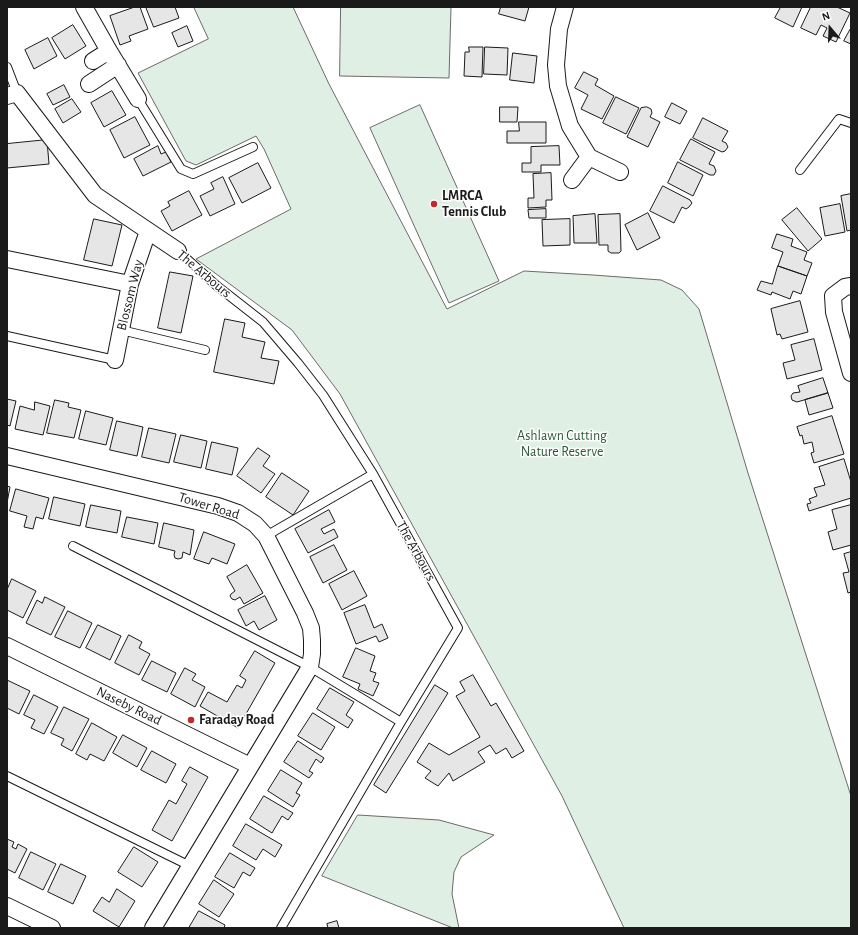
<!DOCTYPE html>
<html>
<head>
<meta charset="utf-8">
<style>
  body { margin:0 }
  #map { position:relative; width:858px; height:935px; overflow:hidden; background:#fff; font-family:"Alegreya Sans",sans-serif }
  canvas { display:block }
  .frame { position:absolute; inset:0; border:8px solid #1a1a1a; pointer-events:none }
  .north { position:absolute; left:810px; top:8px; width:40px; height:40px; -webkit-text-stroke:3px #fff; paint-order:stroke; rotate:341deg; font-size:11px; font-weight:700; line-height:16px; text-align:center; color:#1a1a1a }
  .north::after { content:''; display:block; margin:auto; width:14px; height:18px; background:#1a1a1a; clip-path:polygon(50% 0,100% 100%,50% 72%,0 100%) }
</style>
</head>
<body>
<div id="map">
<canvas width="858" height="935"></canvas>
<div class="frame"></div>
<div class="north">N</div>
</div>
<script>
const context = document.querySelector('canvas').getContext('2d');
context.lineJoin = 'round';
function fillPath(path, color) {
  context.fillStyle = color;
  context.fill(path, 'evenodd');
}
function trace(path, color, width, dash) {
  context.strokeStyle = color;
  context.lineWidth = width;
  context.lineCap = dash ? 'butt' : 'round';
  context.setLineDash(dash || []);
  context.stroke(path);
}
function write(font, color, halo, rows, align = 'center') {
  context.font = font + ' "Alegreya Sans",sans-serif';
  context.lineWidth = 3;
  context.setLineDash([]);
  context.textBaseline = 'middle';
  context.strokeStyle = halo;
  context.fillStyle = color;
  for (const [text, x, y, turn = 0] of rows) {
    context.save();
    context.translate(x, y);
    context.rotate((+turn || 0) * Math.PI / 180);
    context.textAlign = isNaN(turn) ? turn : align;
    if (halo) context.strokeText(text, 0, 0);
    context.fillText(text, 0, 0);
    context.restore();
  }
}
const green = new Path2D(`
  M194,7H293L329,84L447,309L524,271L593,275L661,280L682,290L699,309L748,473L851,796V928H624L562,796L340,394L292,330L196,259L291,209L264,149L256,136L196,165L186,161L138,73L208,39Z
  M341,7H451L449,78L340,76Z
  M420,105L499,281L449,303L370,128Z
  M358,815L439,820L494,835L461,857L454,872L452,894L459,928H453L322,876Z`);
fillPath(green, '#e0efe3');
trace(green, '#6a6a6a', 1);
const building = new Path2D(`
  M135,7H140L148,29L129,36L131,41L120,45L110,16Z
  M146,7H175L179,18L154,27Z
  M501,7H529L525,21L499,14Z
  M781,7H802L793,27L775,18Z
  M811,7H837L850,13L836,42L823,36L827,28L821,25L816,35L801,28Z
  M73,25L86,46L65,59L52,38Z
  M187,26L193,41L178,47L172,33Z
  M851,28V44L844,41Z
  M48,38L57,56L34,69L25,50Z
  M469,47H483L482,77L464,76L465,52H469Z
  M485,47L508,48L507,75L484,74Z
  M513,53L537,56L534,83L510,80Z
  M584,72L598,79L595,85L614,96L602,119L581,109L588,95L575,88Z
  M64,85L70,97L53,105L47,94Z
  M112,91L126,115L104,127L91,103Z
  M616,97L639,108L626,134L603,123Z
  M72,99L81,112L63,123L55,109Z
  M672,103L687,111L680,124L665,117Z
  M500,107H518L517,122H500Z
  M647,107L651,109L652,113L650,117L660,122L648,147L627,137L641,108Z
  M135,117L150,145L124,158L110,130Z
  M703,118L728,131L722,141L726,143L728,147L725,151L722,152L693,138Z
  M519,122H546V143H507V131H519Z
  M691,139L715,152L709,164L714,166L716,171L714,175H710L680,160Z
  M47,140L49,164L7,168V144Z
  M158,146L161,154L166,152L171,162L143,176L134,159Z
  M559,146L560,165H541V172H522V163H531V147Z
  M678,162L703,175L693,196L668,183Z
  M258,163L271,188L242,203L229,178Z
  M551,173L552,200H546V207L528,208V198H534L533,174Z
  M223,177L235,204L210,216L200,196L214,189L211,183Z
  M663,186L690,200L692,203L689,207L686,209L682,207L674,223L650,211Z
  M189,191L202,215L172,231L161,211L170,206L168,202Z
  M851,194V230L847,231L841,196Z
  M840,204L845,232L825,236L820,208Z
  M797,208L822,239L808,251L782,220Z
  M546,209V218H529L528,210Z
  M648,213L660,238L637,250L625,225Z
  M595,214L597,243H574L573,216Z
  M620,214L621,251L619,253H611L608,251V245H599L598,215Z
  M94,219L122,225L112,266L84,260Z
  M570,219V245L543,246L542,220Z
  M777,234L793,239L791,246L807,252L804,260L812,263L807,276L778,266L783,252L772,248Z
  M778,266L807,276L801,294L793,291L790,299L772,292L771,295L757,290L761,281L772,284Z
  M170,272L193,276L181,333L158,328Z
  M800,301L808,332L782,339L780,334L777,335L771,309Z
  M225,319L245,323L242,337L265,342L261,358L279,361L274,384L214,372Z
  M814,339L822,370L787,379L783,363L795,360L791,345Z
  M823,378L828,393L797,402L792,400L791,396L793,393L800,392L798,386Z
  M828,393L833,408L809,415L805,400Z
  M7,399L16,401L10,426L7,425Z
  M55,400L69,403L68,407L81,410L74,438L47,433Z
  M35,402L50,406L43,435L15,429L20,406L34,410Z
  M86,411L113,418L106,445L79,439Z
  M832,416L844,454L814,463L811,453L814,452L812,442L804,444L802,435L800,436L797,427Z
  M117,421L143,427L137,456L110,450Z
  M149,428L176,434L169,463L142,457Z
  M181,435L207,441L201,468L174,462Z
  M212,442L238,448L232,475L206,469Z
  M258,448L270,456L263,466L275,474L261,493L237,476Z
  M844,459L851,482V498L809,511L807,504L811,503L809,499L817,496L814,488L825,485L819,467Z
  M282,473L309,491L293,515L266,497Z
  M7,486L10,487L7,503Z
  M16,489L49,498L43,519L36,517L33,529L24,527L27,516L10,511Z
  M54,497L85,504L80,526L49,519Z
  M91,505L121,511L117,533L86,527Z
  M851,505V545L833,550L828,532L837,529L832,510Z
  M329,510L335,522L321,529L324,534L334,529L338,537L308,553L295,529Z
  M127,517L158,523L154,544L122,537Z
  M164,523L194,530L190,555L183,552L182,558L178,559L175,558L174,555L175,551L159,547Z
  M204,532L235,544L227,564L212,558L209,564L194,559Z
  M334,545L347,570L323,583L310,557Z
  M851,552V592L848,593L843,573L849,572L844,554Z
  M247,565L263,593L244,604L240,597L235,600L232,599L230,596L231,594L235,591L227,577Z
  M354,571L367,596L342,610L329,584Z
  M12,579L36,591L23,618L7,610V590Z
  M265,596L277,620L259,630L254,621L246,626L238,610Z
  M45,597L65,607L51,635L26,623L37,600L42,603Z
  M365,605L374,628L382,624L388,638L379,642L376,636L356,644L344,613Z
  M68,611L92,623L80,648L55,637Z
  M98,625L121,636L110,660L86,648Z
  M129,635L142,642L139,648L150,654L139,675L115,663Z
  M356,648L375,656L370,671L376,673L373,681L379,683L373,696L358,689L360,684L343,677Z
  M255,651L275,663L238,728L200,706L208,692L227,702L237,685L242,688L246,680L240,676Z
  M152,661L176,673L167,692L142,680Z
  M185,668L196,674L192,680L205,687L195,707L171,694Z
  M473,675L491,706L496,703L524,751L512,758L506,748L496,754L490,745L478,752L485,762L453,781L449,773L438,786L425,778L431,771L417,762L429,743L449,755L480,737L456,696L465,691L460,682Z
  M7,680L30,691L19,714L7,708Z
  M435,685L448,693L386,793L374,785Z
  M330,688L354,702L346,715L353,720L348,728L317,709Z
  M34,695L58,707L44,734L31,728L35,720L24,715Z
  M64,707L89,719L72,751L61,745L64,739L51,733Z
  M313,713L335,727L321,750L298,736Z
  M92,723L117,737L104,761L90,754L87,760L76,754Z
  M123,735L147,748L137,767L113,753Z
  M298,741L324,758L321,763L316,759L309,771L313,773L309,778L284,762Z
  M152,751L176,764L166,783L141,770Z
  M190,767L208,777L172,841L152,830L169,800L176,804L187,784L182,781Z
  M281,770L302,783L296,793L300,795L293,807L268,791Z
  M264,796L293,813L288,820L282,816L272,833L250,819Z
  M246,824L282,845L275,857L263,849L256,860L233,846Z
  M7,839L14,842L12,847L16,849L18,844L27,849L15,873L7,869Z
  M134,847L158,862L142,887L118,872Z
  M31,852L56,864L43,890L19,878Z
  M230,853L255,868L250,876L243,872L234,888L215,877Z
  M61,864L86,876L73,904L48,892Z
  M214,880L234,894L219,917L199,904Z
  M117,889L135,901L119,927L93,911L102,897L109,902Z
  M199,911L225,925L224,928H189Z
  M337,921L339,928H328L327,924Z`);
fillPath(building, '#e6e6e6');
trace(building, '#1a1a1a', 1);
const service = new Path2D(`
  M7,67L17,93
  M138,99L181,169L193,174L253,147
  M800,170L839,119L851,123
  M178,251L217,286L263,322L298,363L323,395L373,474
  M121,330L205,350
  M7,336L115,360
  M266,536L373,474L458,628L401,722L281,928
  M73,546L310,667L401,722
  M7,776L190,866`);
const minor = new Path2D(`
  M84,7L109,51L138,99
  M565,7L559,29L556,65L558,86L570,126L589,157L620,172
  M93,61L109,51
  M89,84L118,65
  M7,96L17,93L95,195L178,251
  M572,180L589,157
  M7,259L130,284
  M851,286L845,287L833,296L834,312L851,373
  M115,360L130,284L148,231
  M7,456L218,506L238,513L255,524L266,536L305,613L311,628L312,640V654L310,667L153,928
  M7,646L250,766
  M7,906L52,928`);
trace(service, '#1a1a1a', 10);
trace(minor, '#1a1a1a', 18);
trace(service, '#fff', 8);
trace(minor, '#fff', 16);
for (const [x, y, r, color] of [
  [434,204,4,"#c62828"],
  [191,720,4,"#c62828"]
]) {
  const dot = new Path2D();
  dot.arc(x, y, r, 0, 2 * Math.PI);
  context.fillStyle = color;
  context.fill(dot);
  trace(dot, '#fff', 1.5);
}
write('bold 14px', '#1a1a1a', '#fff', [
  ["LMRCA",442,196],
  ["Tennis Club",442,212],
  ["Faraday Road",199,720]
], 'left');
write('14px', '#1a1a1a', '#fff', [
  ["The Arbours",204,274,40],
  ["Blossom Way",130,295,-76],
  ["Tower Road",209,506,17],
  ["The Arbours",416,551,61],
  ["Naseby Road",129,706,26]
]);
write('14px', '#2b5a34', '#fff', [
  ["Ashlawn Cutting",562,436],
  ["Nature Reserve",562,452]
]);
</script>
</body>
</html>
